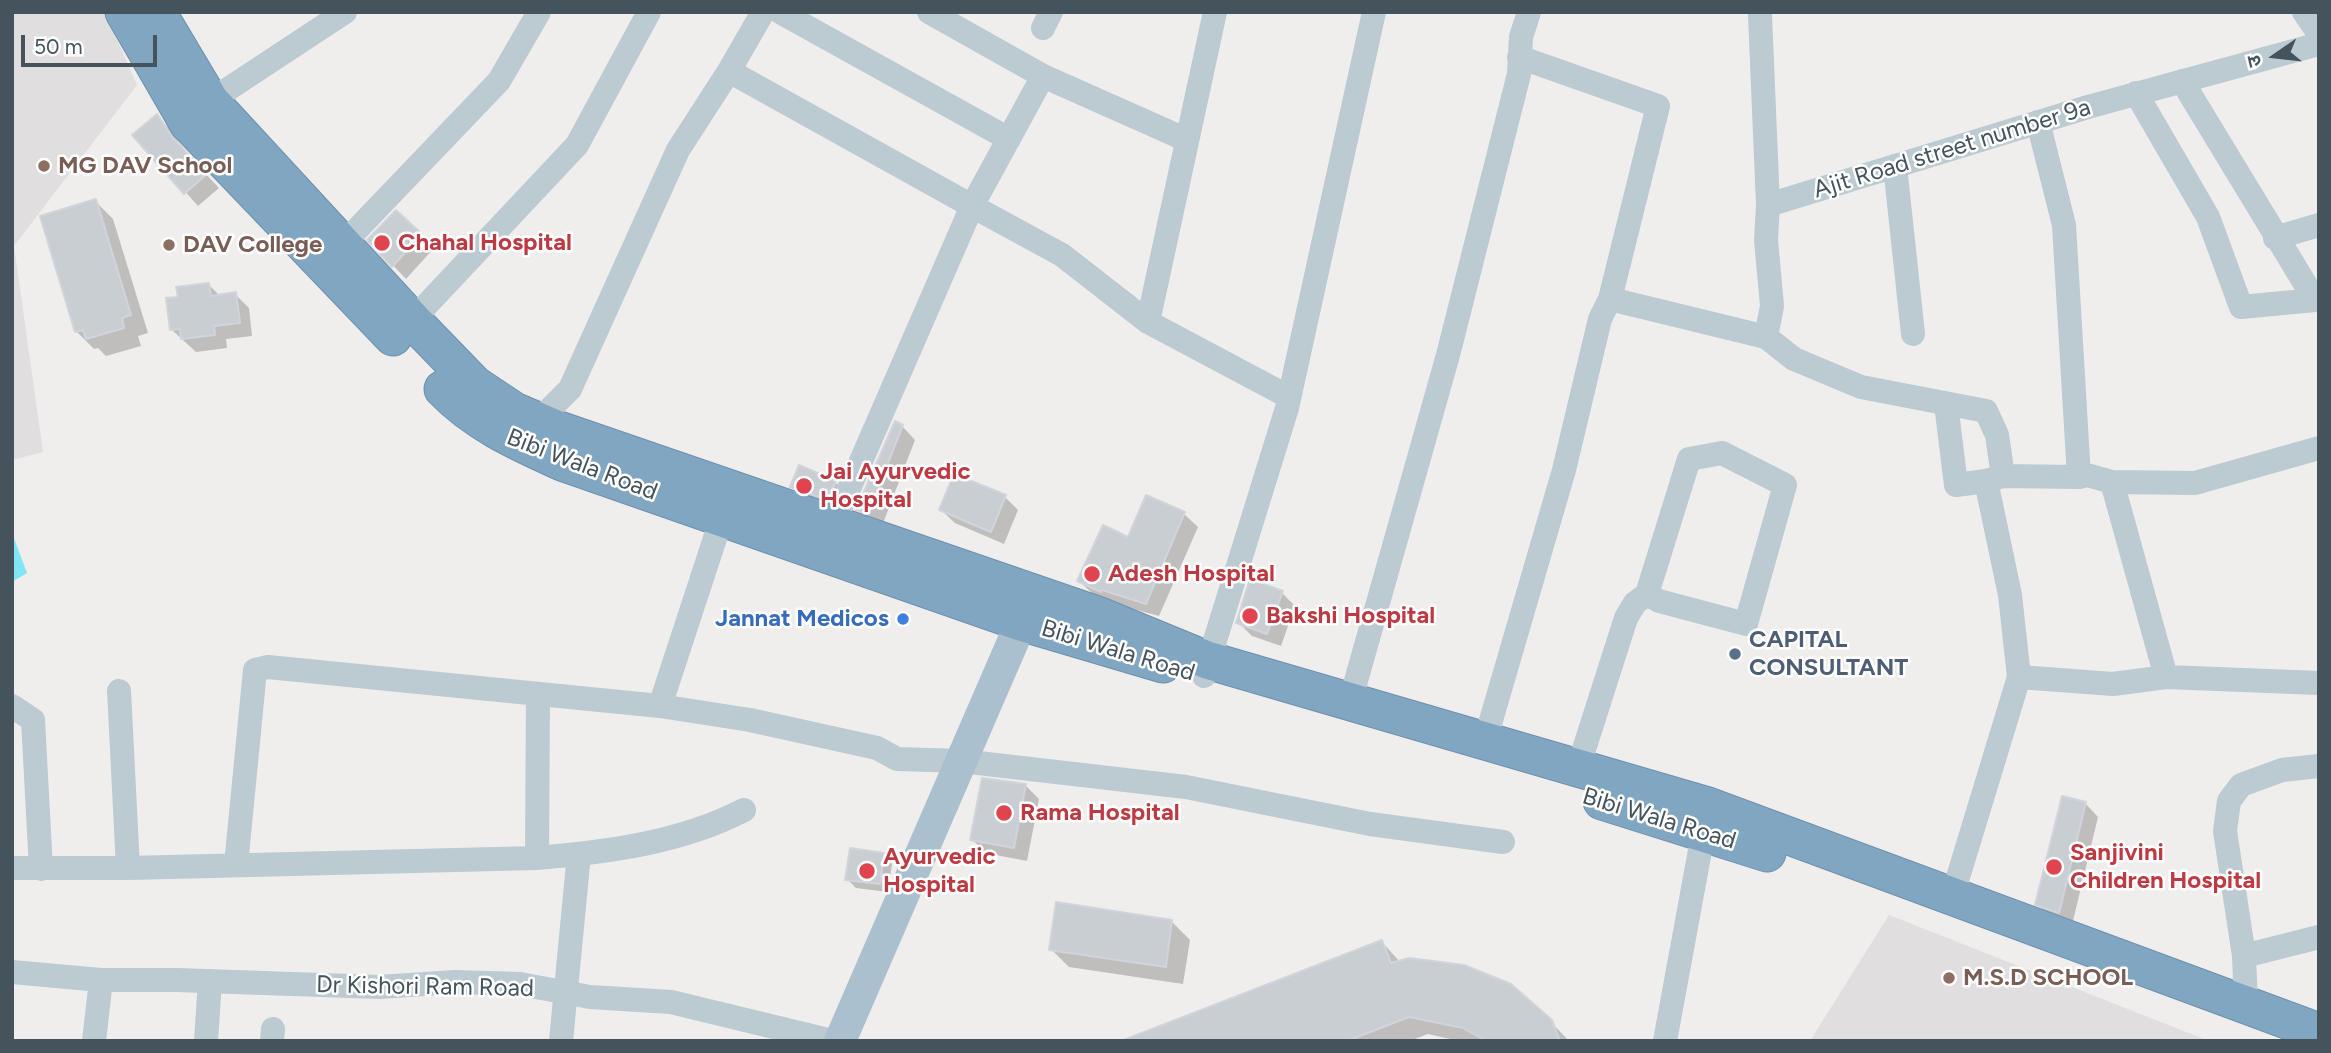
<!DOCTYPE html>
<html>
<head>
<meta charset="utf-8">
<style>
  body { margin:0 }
  #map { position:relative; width:2331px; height:1053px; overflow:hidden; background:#f0eded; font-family:Figtree,"Noto Sans Devanagari",sans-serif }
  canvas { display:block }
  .frame { position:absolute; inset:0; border:14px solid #44535c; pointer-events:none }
  .north { position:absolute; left:2240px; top:21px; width:70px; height:70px; -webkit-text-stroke:5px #fff; paint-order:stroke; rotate:256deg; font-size:19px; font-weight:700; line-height:28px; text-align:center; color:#44535c }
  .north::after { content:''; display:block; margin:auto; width:24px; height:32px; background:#44535c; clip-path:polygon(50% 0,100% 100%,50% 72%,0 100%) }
  .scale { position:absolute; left:21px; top:35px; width:136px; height:32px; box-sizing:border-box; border:4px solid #44535c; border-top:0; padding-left:9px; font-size:21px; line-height:24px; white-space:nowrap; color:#44535c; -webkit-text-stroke:5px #fff; paint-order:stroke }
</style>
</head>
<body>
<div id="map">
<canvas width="2331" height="1053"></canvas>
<div class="frame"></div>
<div class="north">उ</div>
<div class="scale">50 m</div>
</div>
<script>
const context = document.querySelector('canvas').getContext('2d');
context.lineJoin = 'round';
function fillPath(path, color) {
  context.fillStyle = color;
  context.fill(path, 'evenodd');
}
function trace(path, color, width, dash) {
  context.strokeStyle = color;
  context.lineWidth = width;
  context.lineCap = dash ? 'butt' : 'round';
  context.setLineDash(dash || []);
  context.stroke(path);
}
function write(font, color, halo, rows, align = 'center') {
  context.font = font + ' Figtree,sans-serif';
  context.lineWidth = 5;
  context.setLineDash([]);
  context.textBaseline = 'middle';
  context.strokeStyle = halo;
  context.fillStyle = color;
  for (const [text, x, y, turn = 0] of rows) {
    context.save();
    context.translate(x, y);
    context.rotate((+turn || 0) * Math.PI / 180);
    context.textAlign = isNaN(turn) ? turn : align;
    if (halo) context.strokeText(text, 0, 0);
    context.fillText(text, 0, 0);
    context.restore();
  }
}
fillPath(new Path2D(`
  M12,12H105L137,85L14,246L43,452L12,460Z
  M1889,915L2209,1041H1810Z`), '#e1dedf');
fillPath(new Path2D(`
  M12,533L27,573L12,582Z`), '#80e6f3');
fillPath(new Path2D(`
  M157,116L170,129L186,153L219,188L198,206L135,135Z
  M95,201L113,219L148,333L138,336L141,346L106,356L98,348L94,349L76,331Z
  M421,235L434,248L406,279L369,240Z
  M209,285L220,296L235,294L249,308L252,336L226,339L227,348L196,352L172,330L179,298Z
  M902,426L915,440L882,526L871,523L858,509Z
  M835,482L844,491L836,508L801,495L792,487Z
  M1005,497L1018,510L1004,544L955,523L941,510Z
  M1184,514L1198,527L1159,616L1115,604L1093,594L1079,581Z
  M1282,593L1295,606L1281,646L1252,636L1238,622Z
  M1025,785L1039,799L1027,861L985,853L972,839Z
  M2085,803L2098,817L2072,925L2051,918L2037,904Z
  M883,855L892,864L888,892L856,888L847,879Z
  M1172,922L1190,940L1183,984L1069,967L1051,949Z
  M1382,942L1400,962L1550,1021L1569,1041H1459L1428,1034L1410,1041H1129Z`), '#0003');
const building = new Path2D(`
  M157,114L173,138L207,174L184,194L132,135Z
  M96,199L131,315L122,318L124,328L86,339L83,330L75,332L40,216Z
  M396,210L422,234L392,267L367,240Z
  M209,283L211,296L236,292L240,323L214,326L215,335L181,339L180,329L170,330L166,298L178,297L176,287Z
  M895,421L903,425L868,514L856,510Z
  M799,465L836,481L828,500L790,487Z
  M954,474L1006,495L991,532L939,510Z
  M1146,495L1185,512L1146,604L1102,590L1101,592L1077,581L1103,525L1128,537Z
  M1250,579L1283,591L1267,634L1236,623Z
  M982,778L1026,784L1014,848L970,840Z
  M2062,796L2086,802L2059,913L2035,905Z
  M850,848L884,853L880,884L845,880Z
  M1056,902L1172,920L1166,967L1049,950Z
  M1382,940L1391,963L1409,958L1464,965L1511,984L1552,1020L1560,1041H1486L1463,1028L1409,1017L1347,1041H1121Z`);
fillPath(building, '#c9ced3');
trace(building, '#d1d4da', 2);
const highway = new Path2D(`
  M124,12L188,123L393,337
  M157,12L210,101L413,321L475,385L514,411L556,429L1100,616L1207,660L1708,806L2319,1032
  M443,389C477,424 518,442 562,462L1021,622L1163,664
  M1602,801L1767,853`);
trace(highway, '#6c91ad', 39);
trace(new Path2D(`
  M780,12L1009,139
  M929,12L1043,76L972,206L1062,255L1148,322L1215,12
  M2304,12L2319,34
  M1760,15L1768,205L2088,107L2319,44
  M1043,28L1051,12
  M729,71L972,206L834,523
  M1043,76L1187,140
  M2136,93L2208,217L2241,307L2315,300L2182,81
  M210,101L345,12
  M2038,122L2064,225L2079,477
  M1895,166L1913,334
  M2275,238L2319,225
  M342,245L499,81L539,12
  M1610,299L1766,337L1772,306L1766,240L1768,205
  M1148,322L1289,397
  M403,330L577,145L649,12
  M1766,337L1794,359L1861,387L1986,411L1997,435L2003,476
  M1946,404L1956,485L1986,481
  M538,421L570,389L678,150L729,71L763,12
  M2112,482L2166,677
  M1204,676L1287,408L1374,12
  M2019,677L2113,684L2166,677L2319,683
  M119,691L128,868
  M1350,702L1448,355L1519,74L1521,37L1529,12
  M12,706L33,720L41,869
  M660,706L722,517
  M1485,741L1564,470L1600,319L1610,299L1658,106L1519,57
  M2319,766L2282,770L2241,785L2229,801L2225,831L2244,956L2319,937
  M1578,768L1626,618L1635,603L1647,594L1659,601L1746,624L1785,485L1722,453L1689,459L1647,594
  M537,858L538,694
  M236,865L255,670L268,667L660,706L750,720L877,748L897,759L961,761L1186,787L1370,824L1503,842
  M12,868H128L537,858C607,852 680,843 744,810
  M1952,897L2019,677L2010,595L1986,481L2003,476L2079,477L2087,475L2112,482L2195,483L2319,448
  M2244,956L2246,1005
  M12,972L101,980H177L379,987L455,982L520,984L590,997L671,1002L832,1041
  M94,1041L101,980
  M206,1041L210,981
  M272,1041L273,1029
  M561,1041L579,854
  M1665,1041L1706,818`), '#bccad1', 24);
trace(new Path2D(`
  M840,1041L1031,600`), '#aac0cf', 32);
trace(highway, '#80a6c1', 37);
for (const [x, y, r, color] of [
  [44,166,7,"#8d6e63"],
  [382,243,9,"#e0444e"],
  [169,245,7,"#8d6e63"],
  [804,486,9,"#e0444e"],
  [1092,574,9,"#e0444e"],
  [1250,616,9,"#e0444e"],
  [903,619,7,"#3f7fe0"],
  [1735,654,7,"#5c6f8a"],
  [1004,813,9,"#e0444e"],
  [2054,867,9,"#e0444e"],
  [867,871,9,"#e0444e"],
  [1949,978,7,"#8d6e63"]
]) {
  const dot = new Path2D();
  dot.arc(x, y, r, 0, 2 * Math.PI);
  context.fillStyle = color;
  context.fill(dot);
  trace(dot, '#fff', 2.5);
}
write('24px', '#44535c', '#fff', [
  ["Ajit Road street number 9a",1952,149,-17],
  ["Bibi Wala Road",582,465,21],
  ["Bibi Wala Road",1118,651,17],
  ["Bibi Wala Road",1659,819,17],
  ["Dr Kishori Ram Road",425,987,1]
]);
write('bold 24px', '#785e54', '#fff', [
  ["MG DAV School",58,166],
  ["DAV College",183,245],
  ["M.S.D SCHOOL",1963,978]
], 'left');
write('bold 24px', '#be3a42', '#fff', [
  ["Chahal Hospital",398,243],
  ["Jai Ayurvedic",820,472],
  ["Hospital",820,500],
  ["Adesh Hospital",1108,574],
  ["Bakshi Hospital",1266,616],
  ["Rama Hospital",1020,813],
  ["Sanjivini",2070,853],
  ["Children Hospital",2070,881],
  ["Ayurvedic",883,857],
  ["Hospital",883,885]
], 'left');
write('bold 24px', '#366cbe', '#fff', [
  ["Jannat Medicos",889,619]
], 'right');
write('bold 24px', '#4e5e75', '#fff', [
  ["CAPITAL",1749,640],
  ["CONSULTANT",1749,668]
], 'left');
</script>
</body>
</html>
